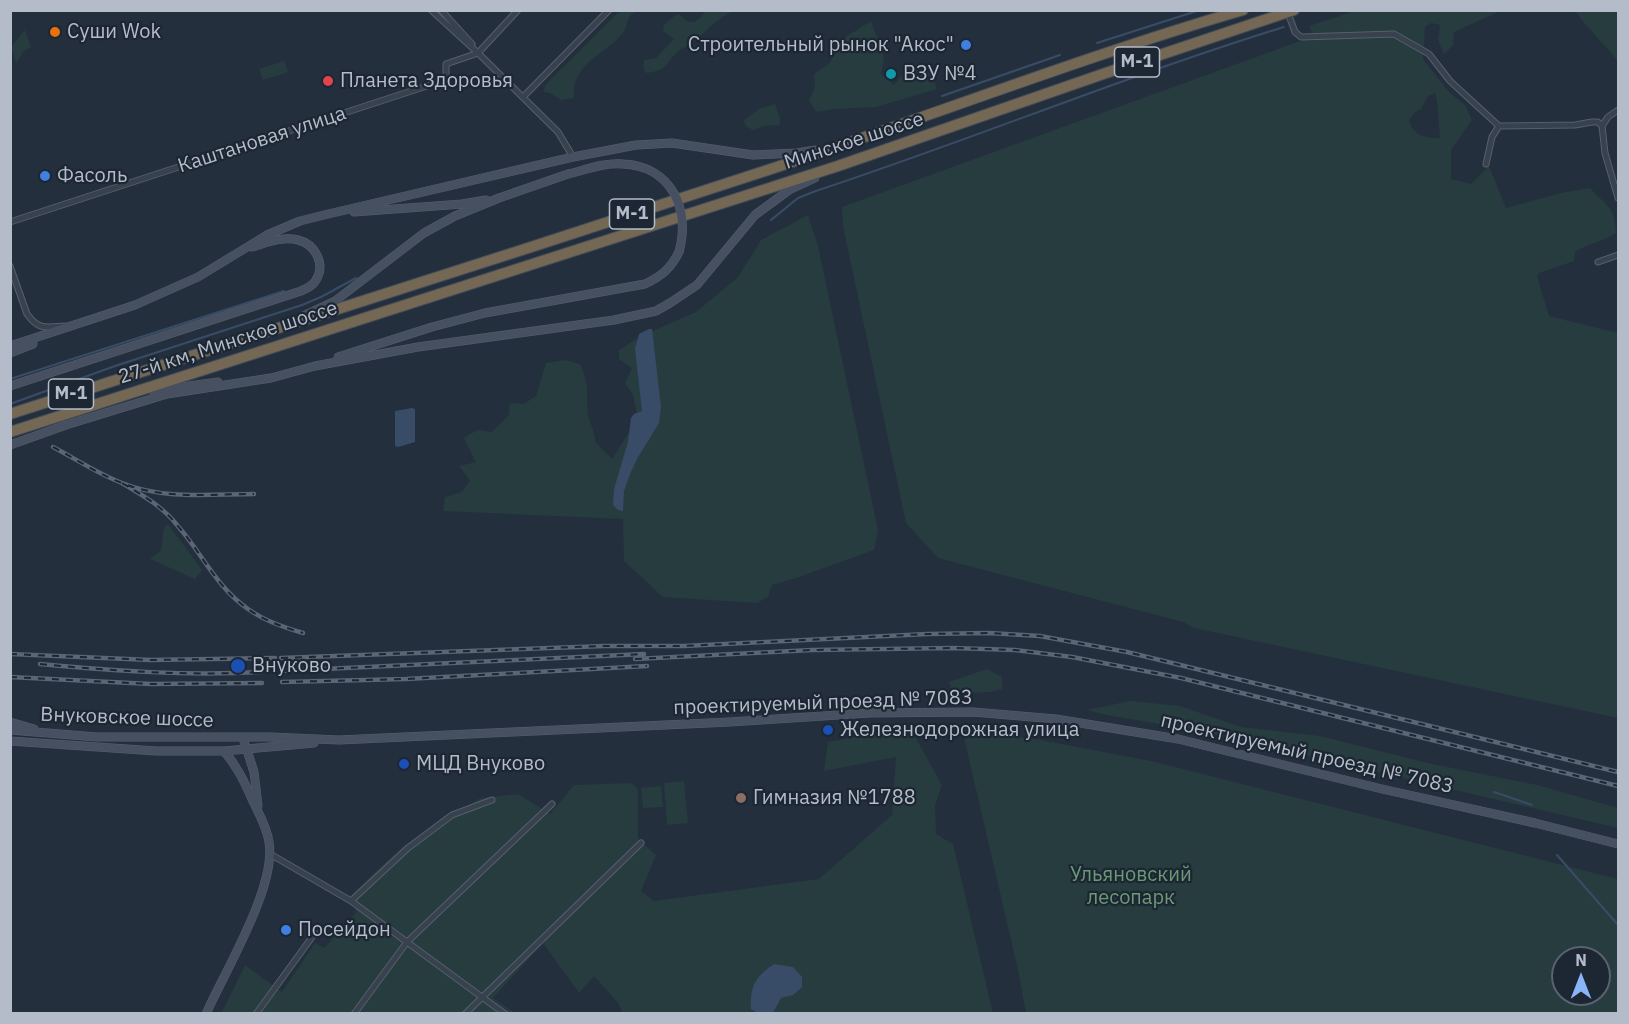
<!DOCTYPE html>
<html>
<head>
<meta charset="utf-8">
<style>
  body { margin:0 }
  #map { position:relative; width:1629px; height:1024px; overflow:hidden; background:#242f3e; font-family:"IBM Plex Sans",sans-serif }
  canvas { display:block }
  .frame { position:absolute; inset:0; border:12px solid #b4bcc9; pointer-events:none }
  .north { position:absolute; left:1551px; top:946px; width:60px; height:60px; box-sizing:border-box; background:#1d2633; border:2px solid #59626f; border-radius:50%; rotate:0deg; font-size:16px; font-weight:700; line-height:24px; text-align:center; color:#b4bcc9 }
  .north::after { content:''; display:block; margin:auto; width:21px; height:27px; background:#8ab4f8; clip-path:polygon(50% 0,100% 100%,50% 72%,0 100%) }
</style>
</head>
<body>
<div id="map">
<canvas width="1629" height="1024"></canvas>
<div class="frame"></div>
<div class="north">N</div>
</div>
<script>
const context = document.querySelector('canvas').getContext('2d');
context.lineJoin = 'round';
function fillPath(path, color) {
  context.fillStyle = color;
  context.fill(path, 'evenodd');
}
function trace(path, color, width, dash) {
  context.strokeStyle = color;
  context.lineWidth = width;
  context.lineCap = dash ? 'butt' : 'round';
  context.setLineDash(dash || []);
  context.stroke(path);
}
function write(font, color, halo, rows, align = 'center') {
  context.font = font + ' "IBM Plex Sans",sans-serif';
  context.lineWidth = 4.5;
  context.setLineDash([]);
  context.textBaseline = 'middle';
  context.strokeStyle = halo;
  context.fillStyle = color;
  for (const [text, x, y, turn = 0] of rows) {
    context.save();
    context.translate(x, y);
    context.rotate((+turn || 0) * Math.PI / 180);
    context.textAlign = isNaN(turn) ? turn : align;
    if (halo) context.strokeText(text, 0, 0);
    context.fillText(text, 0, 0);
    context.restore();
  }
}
fillPath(new Path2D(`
  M620,11H636C623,20 630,24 622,34C603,56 571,64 574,98L561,100L550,93L544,92L545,85Z
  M705,11H733C717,18 706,32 692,43C688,46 684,47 680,50C664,62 671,70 646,73L643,67L644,60L656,58L674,39L663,31L664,25L674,16L680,14C688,27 699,23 705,11Z
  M1355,11H1500L1454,32L1453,45L1444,54L1438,40L1440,25L1431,23L1425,27L1423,59L1448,91L1466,106L1472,120L1451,150V179L1471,184L1489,166L1506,208L1561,193L1590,188C1606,206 1615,205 1616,233C1603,242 1588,243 1575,252L1574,261L1539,273L1537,276L1549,316L1618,333V718L1194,628L1183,622L938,558L906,523L843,226L842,207L1314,36L1309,26ZM1435,93L1437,100L1440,138C1425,138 1414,136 1409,121L1414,113L1421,109L1428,96Z
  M1576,11H1618V61L1580,18Z
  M871,21L884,58L881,74L894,85L908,68L929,63L937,89L876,107L834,109L817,112L809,101L815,87L814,74L829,64L844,38Z
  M25,30L31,47L23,52L16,63L11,47Z
  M284,61L288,72L263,80L259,69Z
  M775,104L780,118L779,125L765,126L753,130L747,127L743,121L759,109Z
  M808,215L818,246L878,530L874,550L799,577L772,585L768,597L757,603L663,597L624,561L623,519L443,511L445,497L462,492L470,480L459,466L476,462L464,438L477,430L492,432L509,415L510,403L524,404L536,396L546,363L565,360L580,364C590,386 586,393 588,415C590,425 596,431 595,442L612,459L638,418L633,395L625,383L632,368L619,359V350L641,336L696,312L738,277L761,240Z
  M168,524L202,570L195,579L150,559L161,550L164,527Z
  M987,669L1002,677V689L990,692L953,694L949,682Z
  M1130,701L1180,706L1241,727L1320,736L1432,764L1537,785L1618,808V828L1211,733L1107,715L1087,710Z
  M962,729L1041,740L1151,761L1618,879V1013H1026L1018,970ZM1563,958H1599V994H1563Z
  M883,732L914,735L942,785L935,805L936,834L953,844L993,1013H623L618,1003L594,976L579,993L543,943L493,998L515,1013L221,1014L245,965L282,992L315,943L324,948L356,912L351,895L402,847L442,819L481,798L518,794L550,814L574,785L631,783L638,789V839L656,855L641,891L654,901L819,879L892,815L896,757L824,771L828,742Z
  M684,781L688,823L667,825L664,783Z
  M661,786L663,807L643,808L641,788Z`), '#263c3f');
fillPath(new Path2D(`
  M649,329H652L661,407L659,423L637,459L630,474L624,491L623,511L618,510L613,505L614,489L628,442L631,418L634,414L642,411L635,349L639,334Z
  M412,408L415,409V442L398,447L395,446V411Z
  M774,964L793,967L802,977V987L793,995L781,998L773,1013H758L751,1009C750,986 755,977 774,964Z`), '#394c67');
trace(new Path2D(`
  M1097,43L1200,10
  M942,96L1060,55
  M771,220L798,198L813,192C971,140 1125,76 1284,27
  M10,379L284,291
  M10,404L115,366L302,305L321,297L356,278
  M1494,792L1532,805
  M1557,855L1618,925`), '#394c67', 2);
const street = new Path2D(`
  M431,10L478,53L558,132L573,157
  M441,10L472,44
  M1288,13L1295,32L1301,37L1394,34L1429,54L1450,81L1499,126L1575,125L1592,122H1598L1602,126L1608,117L1618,110
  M523,97L609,10
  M1602,126L1605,153L1618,198
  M1486,164L1492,137L1499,126
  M10,222L442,81L446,77V64L478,53L518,10
  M1598,262L1618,255
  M10,266L27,314C39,331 47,327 65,326
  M270,854L351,901L505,1014
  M351,901L408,848L452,815L492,800
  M256,1014L315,933
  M354,1014L407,942L552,804
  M465,1014L641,843`);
const secondary = new Path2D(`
  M354,212L462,204L486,200
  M303,316L335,301L424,233L455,216L499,198L568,174
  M10,346L135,305L198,277L267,235L300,221L324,215L573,157L636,145L672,143L753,155L797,153L815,150
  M10,353L33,344
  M338,357L432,327L485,313L645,284C662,276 671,268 679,252
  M10,386L301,291C307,288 313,286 316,280C326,264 315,244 298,240C282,236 266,243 252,247
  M153,391L218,382
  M10,445L66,425L167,394L271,378L315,366L418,347L614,320L656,311L670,303L697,285L755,215L789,190L815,178
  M10,722L34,729
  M10,730L97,737H271L339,740L730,722L869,713L973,712L1056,719L1178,739L1382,789L1535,823L1618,844
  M243,738L254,772L258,806
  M10,741L156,751H224L314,743
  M206,1014C225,971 277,886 269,842C267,827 258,812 252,799C244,781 237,766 224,751`);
const highway = new Path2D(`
  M10,414C265,331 520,252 774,168C931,116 1085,56 1243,10
  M10,432L838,166L1103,74L1294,10`);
trace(street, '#565f6c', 7);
trace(secondary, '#565f6c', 9);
trace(highway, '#434c59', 12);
trace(street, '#38414e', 5);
trace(secondary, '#465061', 8);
trace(highway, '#746855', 10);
const rail = new Path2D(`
  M53,447C76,459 98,474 122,483C163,500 211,494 254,494
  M122,483C142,495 162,506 177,525C202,553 216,587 248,609C265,621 283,627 303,633
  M10,654L151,660L275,658
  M281,658L604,646H684L927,634L989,633L1040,636L1127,652L1618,772
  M635,659L812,650L953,648L1015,650L1072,657L1181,678L1618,786
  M40,664C114,671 187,676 261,672
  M281,671L644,654
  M10,677L151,684L262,683
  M282,682L406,679L647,666`);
trace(rail, '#5a6575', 4.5);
trace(rail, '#1d2633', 2, [7]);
const secondaryBridge = new Path2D(`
  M568,174C585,170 605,162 623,164C671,166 691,209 679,252`);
trace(secondaryBridge, '#565f6c', 9, []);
trace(secondaryBridge, '#465061', 8);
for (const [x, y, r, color] of [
  [55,32,6,"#e8710a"],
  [966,45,6,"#3f7fe0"],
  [891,74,6,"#0f9aa8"],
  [328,81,6,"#e0444e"],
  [45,176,6,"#3f7fe0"],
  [238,666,8,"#1a4fb4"],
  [828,730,6,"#1a4fb4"],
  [404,764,6,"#1a4fb4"],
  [741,798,6,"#8d6e63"],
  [286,930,6,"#3f7fe0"]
]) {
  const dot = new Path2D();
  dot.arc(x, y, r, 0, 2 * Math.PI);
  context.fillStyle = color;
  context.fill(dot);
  trace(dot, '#1d2633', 2);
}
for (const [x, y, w] of [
  [1137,62,45],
  [632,214,45],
  [71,394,45]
]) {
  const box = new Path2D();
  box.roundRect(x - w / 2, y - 15, w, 30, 4.5);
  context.fillStyle = '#1d2633';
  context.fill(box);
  trace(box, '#b4bcc9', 1.5);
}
write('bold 18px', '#b4bcc9', null, [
  ["М-1",1137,62],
  ["М-1",632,214],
  ["М-1",71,394]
]);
write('20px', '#b4bcc9', '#1d2633', [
  ["Суши Wok",67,32],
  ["Строительный рынок \"Акос\"",954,45,"right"],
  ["ВЗУ №4",903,74],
  ["Планета Здоровья",340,81],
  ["Фасоль",57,176],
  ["Внуково",252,666],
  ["Железнодорожная улица",840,730],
  ["МЦД Внуково",416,764],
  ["Гимназия №1788",753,798],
  ["Посейдон",298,930]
], 'left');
write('20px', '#b4bcc9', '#1d2633', [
  ["Каштановая улица",262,140,-18],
  ["Минское шоссе",854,141,-18],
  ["27-й км, Минское шоссе",228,343,-18],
  ["проектируемый проезд № 7083",823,703,-2],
  ["Внуковское шоссе",127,718,2],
  ["проектируемый проезд № 7083",1307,754,13]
]);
write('20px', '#6b9a76', '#1d2633', [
  ["Ульяновский",1131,875],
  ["лесопарк",1131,898]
]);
</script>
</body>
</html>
